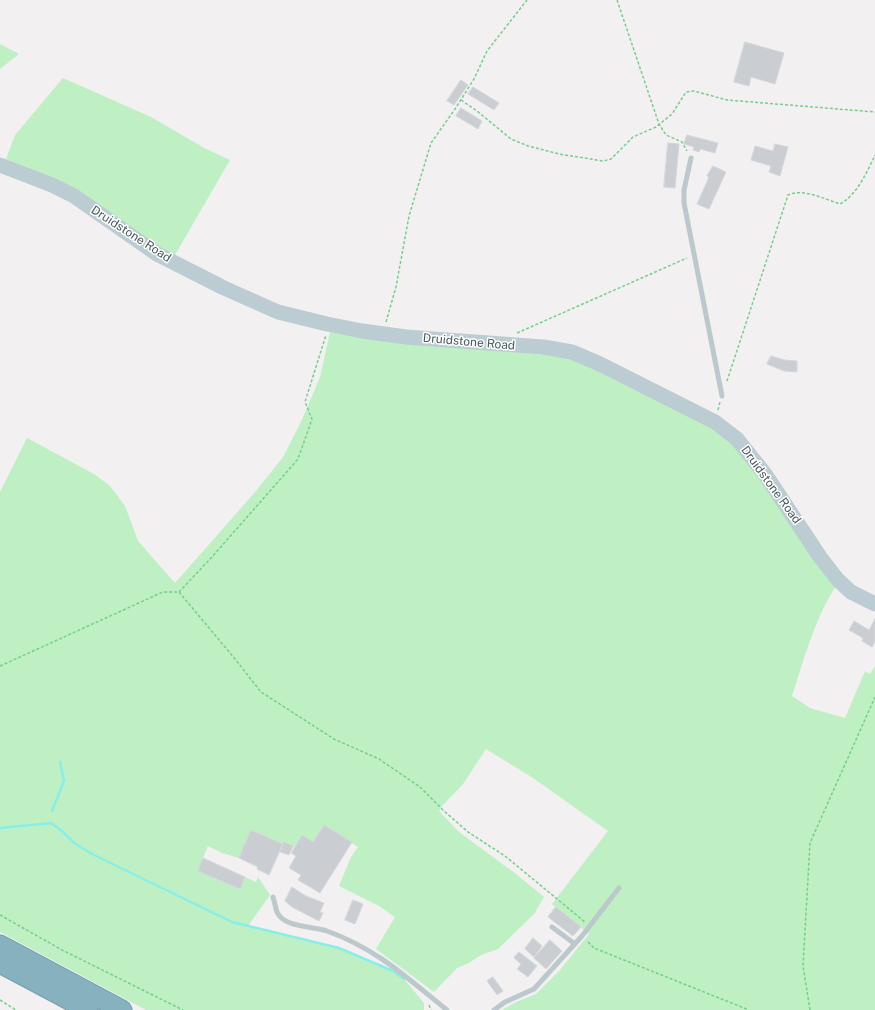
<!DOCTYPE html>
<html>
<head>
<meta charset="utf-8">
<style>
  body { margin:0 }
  canvas { display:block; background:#f2f0f0 }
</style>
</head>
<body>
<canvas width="875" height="1010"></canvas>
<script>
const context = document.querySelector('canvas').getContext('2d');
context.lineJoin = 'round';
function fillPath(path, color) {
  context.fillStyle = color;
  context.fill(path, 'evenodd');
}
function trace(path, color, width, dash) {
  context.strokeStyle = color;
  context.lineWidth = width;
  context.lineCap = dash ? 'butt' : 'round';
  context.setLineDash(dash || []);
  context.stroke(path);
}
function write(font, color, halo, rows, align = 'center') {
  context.font = font + ' "Public Sans",sans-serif';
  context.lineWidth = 3;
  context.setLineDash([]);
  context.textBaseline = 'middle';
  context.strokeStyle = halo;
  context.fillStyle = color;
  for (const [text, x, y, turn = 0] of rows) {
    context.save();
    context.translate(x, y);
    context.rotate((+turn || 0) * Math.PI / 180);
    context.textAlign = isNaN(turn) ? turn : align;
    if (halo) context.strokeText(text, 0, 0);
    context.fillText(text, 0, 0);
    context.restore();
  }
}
fillPath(new Path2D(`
  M0,44L19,54L0,69Z
  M63,78L151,117L206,149L230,160L175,255L161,252L50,178L6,159L15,135Z
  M330,332L377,340L570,357L704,423L741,451L836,586C815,618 804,659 792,696L810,708L845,718L865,671L870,674L875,666V1010H502L516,1002L536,994L560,970L589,934L552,904L608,831L533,778L486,749L463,784L443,805L439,811L459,832L516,874L544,897L534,914L498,949L481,955L469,963L457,968L434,992L376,949L395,917L379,906L339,886L351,857L358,847L324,825L313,842L302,835L294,847L284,843L283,844L251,830L239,858L222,853L208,846L198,870L239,889L245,877L256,882L258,877L270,895L248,926L339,948L393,971L404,979L424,1003V1010H146L0,932V492L27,438L94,474L110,486L125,506L138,541L175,583L256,491L283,457L301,422L320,377Z`), '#bef0c4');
trace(new Path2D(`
  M52,811L64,781L60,762
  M0,828L51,823L62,831L74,843L92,854L232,922L339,948L393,971L404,979`), '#8aeee8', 2.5);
const building = new Path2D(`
  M745,42L784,53L775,84L751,77L749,86L734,82Z
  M461,80L468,85L454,105L447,101Z
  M473,87L499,103L494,110L468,94Z
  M461,108L482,121L478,129L456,116Z
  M687,135L718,143L715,153L700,149L699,152L693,150L694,147L684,144Z
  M668,143L679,144L675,188L664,187Z
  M775,144L788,147L780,176L769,172L771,166L751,160L755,146L773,151Z
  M713,166L726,172L709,209L697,204L709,177L707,176Z
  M771,356L785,360L797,361V372L784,371L767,364Z
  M875,619V642L872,647L862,641L863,638L849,630L854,621L869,630Z
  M324,825L352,842L320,893L298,880L301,875L289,868L296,856L291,853L302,835L313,842Z
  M251,830L283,844L269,875L257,869L258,867L239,858Z
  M284,842L293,846L289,855L280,852Z
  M203,858L245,877L240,889L198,871Z
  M292,887L306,896L324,903L320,912L323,913L319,921L292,907L285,901Z
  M353,900L363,904L355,924L345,920Z
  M556,907L581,927L573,936L548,917Z
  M533,938L542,946L534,957L525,949Z
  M550,940L562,951L546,969L534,958Z
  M519,952L537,966L528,977L517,969L521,964L514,958Z
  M493,977L503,991L497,995L487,981Z`);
fillPath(building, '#caced2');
trace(building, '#d4d8db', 1);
const highway = new Path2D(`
  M0,945L122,1010
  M0,963L88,1010`);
trace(highway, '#729dab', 21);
trace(new Path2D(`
  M617,0L659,124L666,135L682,142L687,151
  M461,100L477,111L511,139L528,146L559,154L603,161L611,159L633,137L656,127L672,114L686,92L694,91L727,100L875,112
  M386,322L396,287L409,216L431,143L455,109L474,79L487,51L527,0
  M517,333L687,258
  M727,381L788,195C804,188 824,199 840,204C857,195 867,172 875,155
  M718,410L720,402
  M179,592L235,659L261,692L334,739L379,759L420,787L443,810L468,832L505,856L585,922
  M0,666L163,592H179L212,557L298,459L312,419L305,402L326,335
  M0,915L64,951L183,1010
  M588,942L594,948L749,1010
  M0,1000L16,1010
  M429,1005L431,1010
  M810,1010L803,966L810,843L875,697`), '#75cf8a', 1.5, [3, 2]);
trace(new Path2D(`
  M691,158L684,190V203L722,396
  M273,897C275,902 275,907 277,912C284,928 313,926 327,931C377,949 407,978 447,1010
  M552,927L575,944
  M494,1010L505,1002L534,989L582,936L619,888`), '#bbc9cd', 5);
trace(new Path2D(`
  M0,165L52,185L74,196L157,254L224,288L278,312L327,324L362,331L406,337L543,347L572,352L600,364L715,422L737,439L765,474L820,557L838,580L851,592L875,604`), '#bbccd2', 15);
trace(highway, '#86b2c0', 19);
write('12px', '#47595e', '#fff', [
  ["Druidstone Road",131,234,33],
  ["Druidstone Road",469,342,5],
  ["Druidstone Road",771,485,54]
]);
</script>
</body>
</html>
